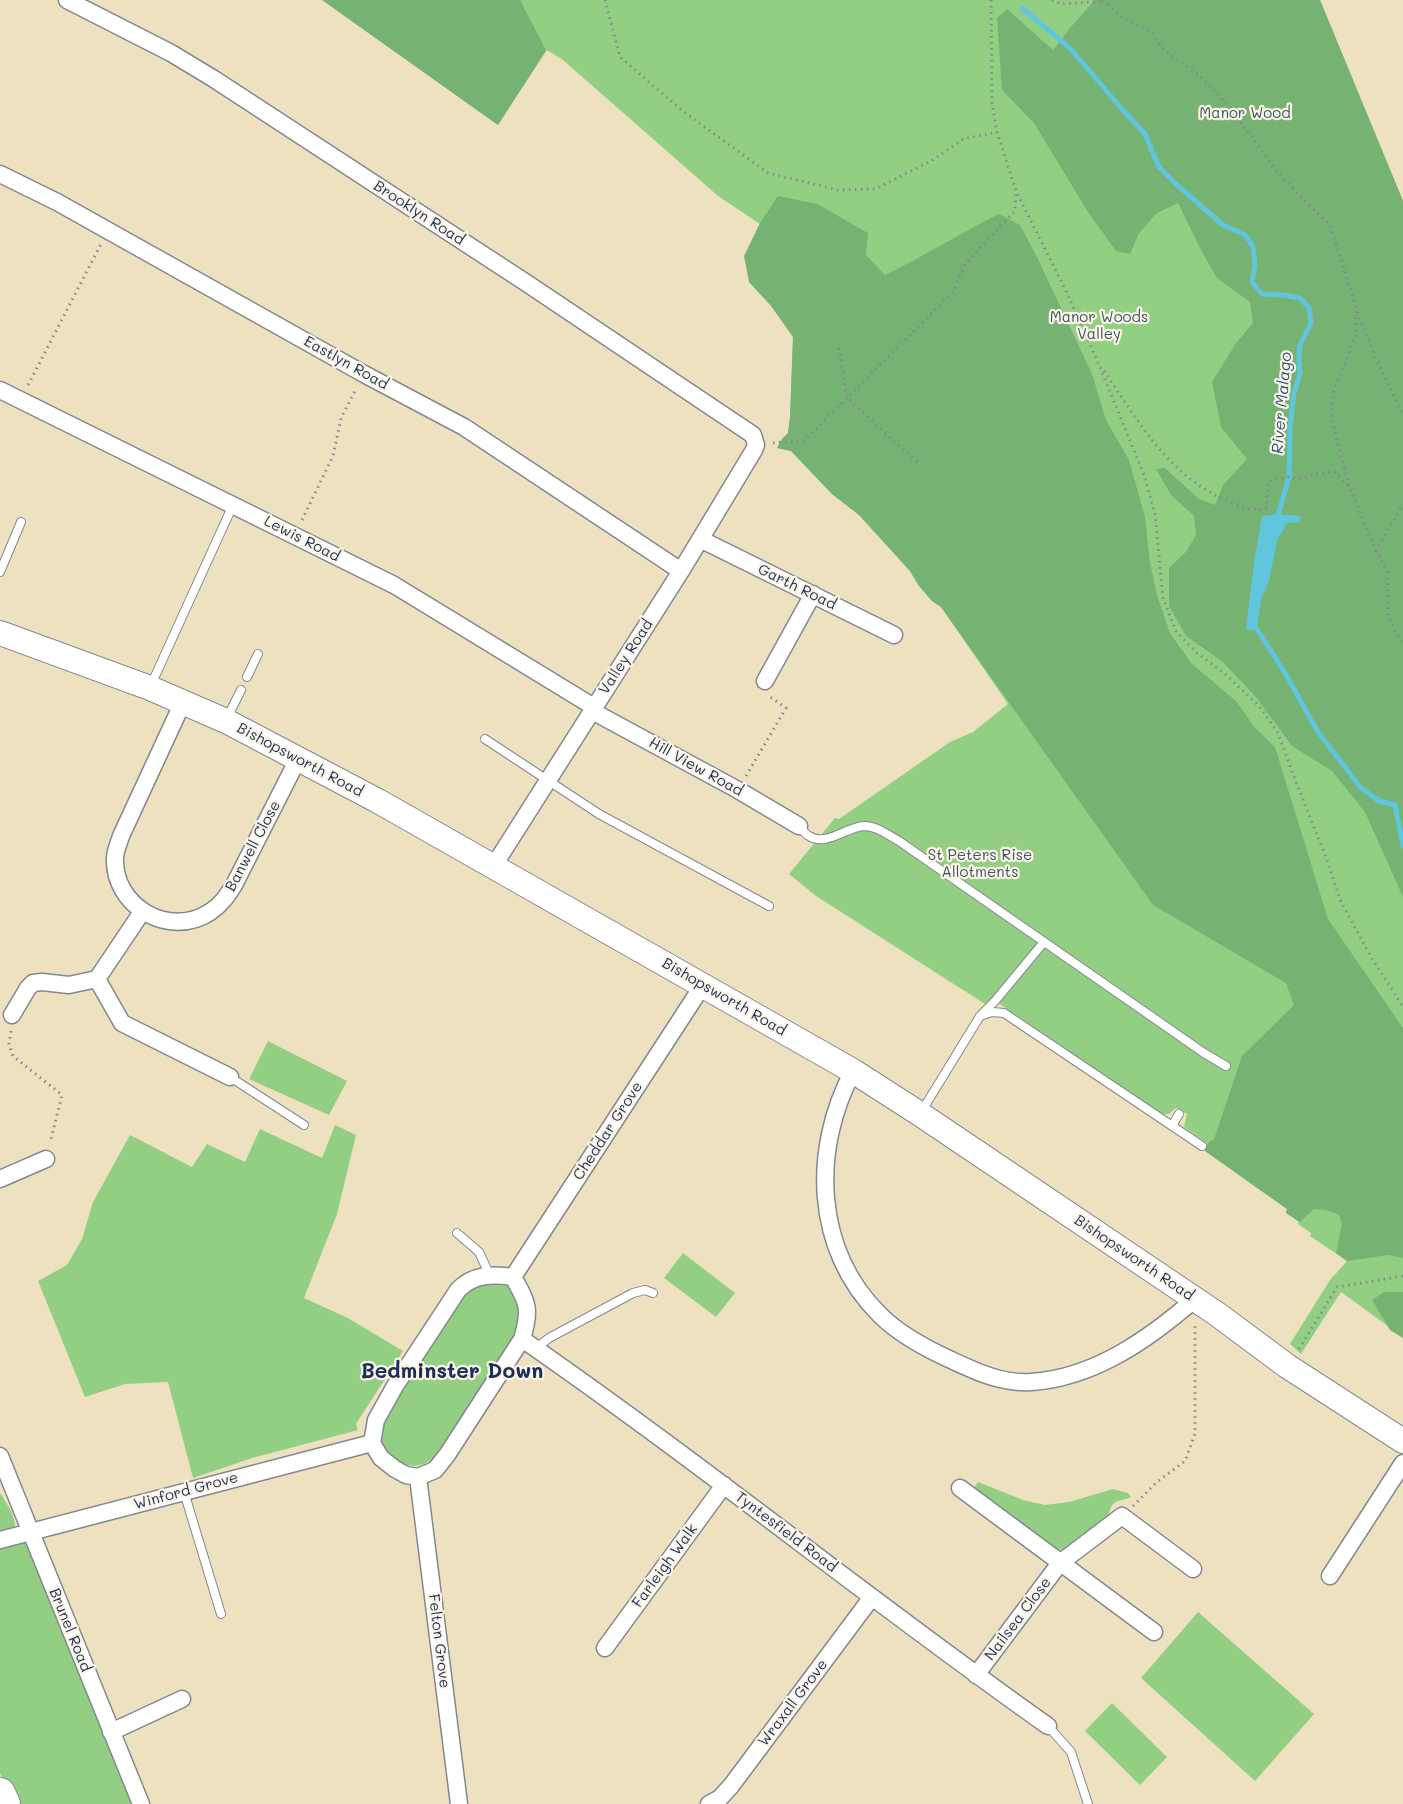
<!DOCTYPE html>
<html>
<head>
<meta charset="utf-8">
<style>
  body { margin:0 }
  canvas { display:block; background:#eee1c0 }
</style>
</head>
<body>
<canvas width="1403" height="1804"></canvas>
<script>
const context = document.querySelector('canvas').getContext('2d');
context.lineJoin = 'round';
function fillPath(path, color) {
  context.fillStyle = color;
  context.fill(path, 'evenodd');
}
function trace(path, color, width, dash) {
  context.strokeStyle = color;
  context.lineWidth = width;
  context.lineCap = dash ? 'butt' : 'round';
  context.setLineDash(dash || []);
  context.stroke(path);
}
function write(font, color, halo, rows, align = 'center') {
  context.font = font + ' Mali,sans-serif';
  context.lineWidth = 4.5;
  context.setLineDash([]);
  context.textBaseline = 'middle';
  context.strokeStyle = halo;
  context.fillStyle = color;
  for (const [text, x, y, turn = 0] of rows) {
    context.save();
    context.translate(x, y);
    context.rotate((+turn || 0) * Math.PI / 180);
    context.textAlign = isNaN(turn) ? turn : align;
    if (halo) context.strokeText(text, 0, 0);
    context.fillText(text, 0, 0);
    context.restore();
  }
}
fillPath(new Path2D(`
  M322,0H1320L1403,201V1337L1341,1292L1301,1354L1290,1344L1330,1280L1347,1261L1310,1236L1311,1233L1298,1224L1299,1222L1286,1213L1287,1209L1205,1151L1207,1143L1184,1127L1187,1114L1176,1108L1169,1114H1162L991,998L985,1004L816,896L789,874L835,818L839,819L950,742L973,732L1008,704L941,607L932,601L919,586L910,571L859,515L832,494L791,451L777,448L782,439L788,433L790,417L793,337L760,224L718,196L563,60L547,50L498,125Z
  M268,1041L347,1081L329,1115L249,1079Z
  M335,1125L356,1135L337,1214L304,1298L348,1318L403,1351L356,1424L358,1430L252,1458L193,1478L168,1382L125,1384L85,1397L38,1281L67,1265L82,1239L93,1202L130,1135L192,1167L207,1144L245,1162L260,1129L322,1158Z
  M683,1253L735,1293L716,1317L664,1278Z
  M500,1283L510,1286L516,1293L522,1317L514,1341L435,1458L424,1464L414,1466L402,1464L393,1460L382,1450L379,1437L387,1408L465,1291L475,1285Z
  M978,1482L1023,1500L1045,1505L1069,1502L1113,1489L1128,1493L1131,1497C1119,1503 1112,1497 1109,1515L1065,1550L1054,1549L973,1490Z
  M0,1493C7,1504 15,1514 15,1527L0,1532Z
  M23,1541L26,1542L134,1804H14L0,1773V1547Z
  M1198,1612L1314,1714L1255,1781L1141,1678Z
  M1112,1703L1167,1757L1140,1785L1085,1731Z`), '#93cf83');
fillPath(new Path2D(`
  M322,0H520L546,50L498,125Z
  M1095,0H1320L1403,201V897L1365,812L1332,771L1292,746L1256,697L1223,662L1186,636L1169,606V568L1186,552L1196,535L1194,516L1171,495L1156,469L1165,468L1199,499L1215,505L1223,485L1247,459L1221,427L1212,382L1236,343L1253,323L1250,302L1217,278L1201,250L1178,203L1157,213L1139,233L1130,254L1116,251L1088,212L1034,123L1002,90L997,18L1007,9L1053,50L1070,28Z
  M778,196L817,204L868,233L866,255L885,275C924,256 961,233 999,214L1020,225L1036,255L1092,374L1106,420L1129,460L1145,517L1150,563L1157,595L1170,633L1191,663L1236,701L1255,728L1275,747L1328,919L1403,1028V1258L1388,1255L1347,1261L1336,1253L1342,1224L1339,1215L1326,1210L1314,1209L1300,1222L1286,1213L1287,1209L1205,1151L1208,1143L1214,1139L1242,1056L1294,1005L1286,983L1153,905L941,607L932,601L919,586L910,571L859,515L832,494L791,451L777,448L782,439L788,433L790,417L793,337L771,306L749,282L744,256L760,223Z
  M1384,1292H1403V1338L1390,1330L1372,1300Z`), '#76b271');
fillPath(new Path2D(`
  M1278,514L1301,516L1299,522L1287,523L1277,541L1269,581L1261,599L1257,630H1246L1254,563L1262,516Z`), '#60c6dd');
trace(new Path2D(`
  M1022,8L1071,49L1121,108L1145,134L1159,167L1176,184L1223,225L1245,235L1253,247L1255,265L1252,282L1262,294L1284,295L1300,298L1309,308L1311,323L1300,345L1299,355L1300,374L1294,393L1290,428L1289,477L1277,519
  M1255,626L1285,673L1318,732L1361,788L1379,801L1395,805L1403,846`), '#60c6dd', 5);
const lane = new Path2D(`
  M0,572L21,522
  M247,677L258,654
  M151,685L233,505
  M227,718L241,690
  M485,739L599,814L769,906
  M799,826C802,829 805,834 809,836C826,847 846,827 864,826C877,826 888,835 899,841L1204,1053L1226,1066
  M980,1016L992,1012L1004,1013L1202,1146
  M230,1077L304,1125
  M920,1114L980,1016L995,1001L1044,942
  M1172,1126L1179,1114
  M457,1233L479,1252L490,1276
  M535,1349L549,1338L633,1293L645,1290L653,1293
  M184,1492L221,1614
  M1048,1726L1071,1752L1088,1804`);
const street = new Path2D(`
  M67,0L171,53L214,79L528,284L753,435L756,445L754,450L681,571L493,867
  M0,174L57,202L364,374L464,427L681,571
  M0,390L394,585L594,707
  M700,539L894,635
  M765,681L813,594
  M183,702L121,836C119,843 115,851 115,858C113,906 169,939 210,912C221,905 227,896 234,885L298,759
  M592,711L738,790L799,826
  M142,912L97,979L122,1023L230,1077
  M12,1015L28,988L33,983L42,982L69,985L97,979
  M853,1071C811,1150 814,1250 880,1315C899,1334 925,1348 949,1359C975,1371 1001,1384 1031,1382C1094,1378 1149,1339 1195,1299
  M0,1179L46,1159
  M513,1277C493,1274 473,1274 458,1290L395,1386L376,1420L372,1443L381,1458L395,1469L406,1475L418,1477L435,1470L447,1455L522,1339C531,1310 528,1303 513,1277L703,985
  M522,1339C701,1463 871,1601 1048,1726
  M0,1456L141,1804
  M418,1477L459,1804
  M960,1488L1154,1632
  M0,1540L372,1443
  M1330,1576L1403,1463
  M605,1648L724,1485
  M976,1675L1060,1563L1122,1516L1193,1569
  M111,1732L182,1699
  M709,1804L720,1798L731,1786L872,1597`);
const secondary = new Path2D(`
  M0,633L150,688L226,721L378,801L853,1071L920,1114L1217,1314L1287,1366L1403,1441`);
const highway = new Path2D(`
  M0,1793L5,1804`);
trace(lane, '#84888f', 10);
trace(street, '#84888f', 19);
trace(secondary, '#84888f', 26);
trace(highway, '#84888f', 32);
trace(new Path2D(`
  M605,0L620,57L684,112L768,173L838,190L875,189L931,161L963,139L997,132
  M991,0L992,103L997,132L1016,191L1067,293L1099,365L1144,475L1155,514L1163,598L1176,631L1197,653L1224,673L1260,707L1278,733L1296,782L1326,857L1341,902L1371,957L1403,1007
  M1052,0L1061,4L1104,1
  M1103,0L1123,18L1152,33L1164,50L1199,75L1228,105L1276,170L1301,197L1330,225L1360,319L1376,358L1403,416
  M839,348L847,398L918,463
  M1104,371C1139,422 1170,478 1230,502C1246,508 1249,511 1266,509L1268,481L1289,477L1302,479L1316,473L1334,472L1350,488L1376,551L1387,571L1388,617L1403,645
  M28,385L101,244
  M773,443L804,441L953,292L965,264L1015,211L1016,191
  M1349,486L1333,425L1332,404L1334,389L1357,334L1355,319L1357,311
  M302,520L333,456L341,418L356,389
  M1376,551L1403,504
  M746,776L786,708L770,697
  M11,1031L9,1044L13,1056L62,1095L50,1143
  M1299,1349L1337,1287L1403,1276
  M1133,1506L1157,1482L1185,1461L1195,1434V1322`), '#84888f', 3, [1.5, 4.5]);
trace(lane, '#fff', 8);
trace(street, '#fff', 16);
trace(secondary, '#fff', 24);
trace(highway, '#fff', 30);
write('15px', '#395767', '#fcf5e5', [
  ["Manor Wood",1245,113],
  ["Manor Woods",1099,317],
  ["Valley",1099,334],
  ["St Peters Rise",980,855],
  ["Allotments",980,872]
]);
write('15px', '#1b2f5e', '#fcf5e5', [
  ["Brooklyn Road",419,213,33],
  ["Eastlyn Road",346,363,29],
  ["Lewis Road",302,539,27],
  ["Garth Road",797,587,26],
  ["Valley Road",626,657,-57],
  ["Bishopsworth Road",300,760,28],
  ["Hill View Road",696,767,29],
  ["Banwell Close",253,846,-62],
  ["Bishopsworth Road",724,997,30],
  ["Cheddar Grove",608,1131,-57],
  ["Bishopsworth Road",1134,1258,34],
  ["Winford Grove",186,1491,-15],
  ["Tyntesfield Road",786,1532,37],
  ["Farleigh Walk",665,1566,-54],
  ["Nailsea Close",1018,1619,-53],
  ["Brunel Road",70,1630,68],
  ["Felton Grove",439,1641,83],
  ["Wraxall Grove",793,1703,-53]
]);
write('italic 16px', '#2c557e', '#fcf5e5', [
  ["River Malago",1282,403,-85]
]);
write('bold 21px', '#1b2f5e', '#fcf5e5', [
  ["Bedminster Down",452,1372]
]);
</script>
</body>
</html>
